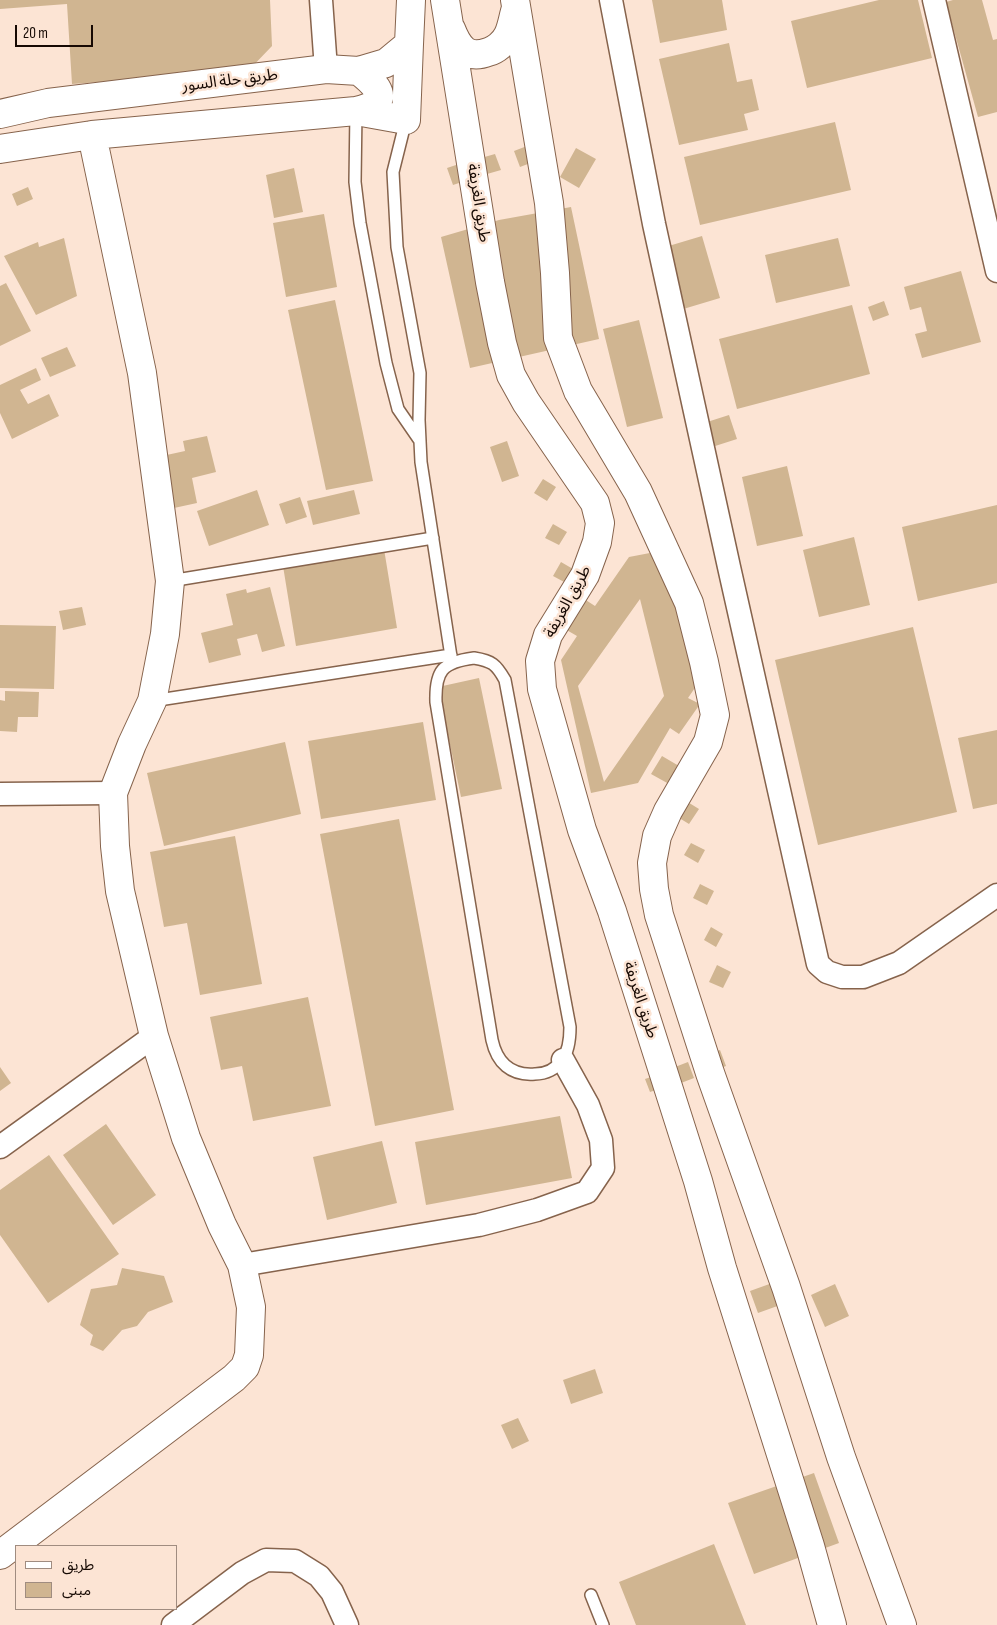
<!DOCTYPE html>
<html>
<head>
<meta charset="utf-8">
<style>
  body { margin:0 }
  #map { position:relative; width:997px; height:1625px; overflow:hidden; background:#fce4d4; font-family:"Sofia Sans Condensed","Noto Sans Arabic",sans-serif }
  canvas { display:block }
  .legend { position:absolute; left:15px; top:1545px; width:162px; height:65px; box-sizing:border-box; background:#fce4d4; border:1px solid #a08c80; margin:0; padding:6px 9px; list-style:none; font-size:15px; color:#160903 }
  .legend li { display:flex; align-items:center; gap:10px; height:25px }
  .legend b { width:25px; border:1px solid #a08c80 }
  .scale { position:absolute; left:15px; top:25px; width:78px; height:22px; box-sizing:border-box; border:2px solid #160903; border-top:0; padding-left:6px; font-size:15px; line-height:18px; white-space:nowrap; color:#160903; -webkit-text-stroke:4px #fce4d4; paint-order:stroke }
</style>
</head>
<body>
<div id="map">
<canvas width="997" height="1625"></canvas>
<ul class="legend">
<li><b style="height:6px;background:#fff"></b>طريق</li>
<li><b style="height:14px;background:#d0b591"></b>مبنى</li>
</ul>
<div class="scale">20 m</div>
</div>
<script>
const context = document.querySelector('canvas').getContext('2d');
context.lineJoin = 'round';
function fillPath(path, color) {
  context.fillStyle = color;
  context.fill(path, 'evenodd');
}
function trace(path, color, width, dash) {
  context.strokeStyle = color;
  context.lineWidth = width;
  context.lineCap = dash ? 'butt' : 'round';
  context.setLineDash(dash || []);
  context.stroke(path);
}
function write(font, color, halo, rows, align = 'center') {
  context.font = font + ' "Sofia Sans Condensed","Noto Sans Arabic",sans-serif';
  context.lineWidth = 5;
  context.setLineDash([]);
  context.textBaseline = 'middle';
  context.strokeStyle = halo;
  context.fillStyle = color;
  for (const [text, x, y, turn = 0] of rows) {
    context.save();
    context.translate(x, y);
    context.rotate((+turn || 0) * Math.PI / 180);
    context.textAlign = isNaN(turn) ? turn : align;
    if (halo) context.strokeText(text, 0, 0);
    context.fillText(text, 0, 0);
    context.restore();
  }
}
fillPath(new Path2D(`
  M0,0H270L272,46L248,71L72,84L67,4L0,9Z
  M652,0H722L727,30L660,43Z
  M879,0H918L932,58L807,88L791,21Z
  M953,0H982L993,40L997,39V112L978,117L946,2Z
  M729,43L737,82L752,79L759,110L744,114L748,130L679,145L659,59Z
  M835,122L851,190L700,225L684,157Z
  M527,146L533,162L520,167L514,151Z
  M576,148L596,159L579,188L560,177Z
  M495,154L501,170L487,174L481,158Z
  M462,163L468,180L453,185L447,168Z
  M294,168L303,212L274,218L266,175Z
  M28,187L33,199L17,206L12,194Z
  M571,207L599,339L470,368L441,237L499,220Z
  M324,214L337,287L286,297L273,223Z
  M702,236L720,298L680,310L662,248Z
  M64,238L77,296L36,315L4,256L38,242L39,247Z
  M838,238L850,286L776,303L765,255Z
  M961,271L981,342L922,358L915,334L927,331L921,307L910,310L904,287Z
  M6,283L31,331L0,346V286Z
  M335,300L373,481L326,490L288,310Z
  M884,301L889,315L873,321L868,307Z
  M852,305L870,374L737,409L719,339Z
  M639,320L663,418L627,427L603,329Z
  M67,347L76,366L50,377L41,358Z
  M36,368L41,380L20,390L28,404L49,394L59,416L12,439L0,413V385Z
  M729,415L737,439L712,447L704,423Z
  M207,436L216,472L192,478L197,503L174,508L162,456L185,451L183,441Z
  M507,441L519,476L502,482L490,447Z
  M787,466L803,536L757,546L742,477Z
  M543,479L556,487L547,501L534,493Z
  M257,490L269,525L209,546L197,511Z
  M354,490L360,514L313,525L307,501Z
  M300,497L307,517L286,524L279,504Z
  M997,505V583L918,601L902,527Z
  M553,524L567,532L559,545L545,538Z
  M854,537L870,605L819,617L803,550Z
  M676,548L703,676L688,698L700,704L679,734L670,728L638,783L591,793L561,660L577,636L558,625L578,595L595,606L629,557ZM640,599L664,696L604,782L578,686Z
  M384,549L397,628L296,646L283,566Z
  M561,562L573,569L566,583L553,576Z
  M270,587L285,646L262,652L257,634L237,639L241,655L209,663L201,633L233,625L226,594L246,589L247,593Z
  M82,607L86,625L63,630L59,611Z
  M0,625L56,626L54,689L0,688Z
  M913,627L957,812L818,845L775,660Z
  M479,678L502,789L461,797L438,687Z
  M5,691L39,692L38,717H18L17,732L0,731V700L5,701Z
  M423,722L436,800L321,819L308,741Z
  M997,730V804L973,809L958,738Z
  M285,742L301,814L164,846L147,773Z
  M662,756L679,766L669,784L651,774Z
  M686,801L699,809L689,824L676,816Z
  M399,819L454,1110L375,1126L320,834Z
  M235,836L262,984L200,995L187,923L164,927L150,852Z
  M691,843L705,850L698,863L684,855Z
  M700,884L714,891L707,905L693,898Z
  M711,927L723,934L716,947L704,940Z
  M717,965L731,972L723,988L709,982Z
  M308,997L331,1106L253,1121L242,1066L221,1070L210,1017Z
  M720,1050L726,1066L713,1071L707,1055Z
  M688,1062L694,1078L681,1083L675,1067Z
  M0,1067L11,1083L0,1091Z
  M657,1075L662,1088L650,1092L645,1079Z
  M560,1116L572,1178L426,1205L415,1142Z
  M106,1124L156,1195L113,1225L63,1155Z
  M382,1141L397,1203L327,1220L313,1157Z
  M49,1155L119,1254L48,1303L0,1235V1190Z
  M122,1268L164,1276L173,1302L148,1312L137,1326L122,1330L103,1351L90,1345L93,1335L80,1325L91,1289L117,1285Z
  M775,1282L783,1304L758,1313L750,1291Z
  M835,1284L849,1316L825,1327L811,1295Z
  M595,1369L603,1393L571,1404L563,1380Z
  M518,1418L529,1441L512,1449L501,1425Z
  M814,1473L839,1543L754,1574L728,1503Z
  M714,1544L746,1625H636L619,1582Z`), '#d0b591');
const lane = new Path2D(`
  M356,111L355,182L360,223L386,363L398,409L420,441
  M406,120L393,172L397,247L420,373L419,420L421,462L452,663
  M170,581L433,538
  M474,658C492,661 496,664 505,680L570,1027C570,1038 569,1051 562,1060C556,1069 546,1074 535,1074C511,1076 497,1063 492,1040L436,702C435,671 442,662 474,658Z
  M152,701L451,655
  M591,1595L603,1625`);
const street = new Path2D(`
  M321,0L326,69
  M611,0L654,224L729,567L818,964L827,972L842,977H863L899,963L997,895
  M934,0L997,271
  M0,794L113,793
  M0,1147L154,1036
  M242,1265L479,1225L537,1210L587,1192L603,1168L601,1140L588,1105L563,1060
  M173,1625L242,1573L266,1560L295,1561L319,1576L332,1592L347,1625`);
const secondary = new Path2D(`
  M356,111C361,110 367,108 372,106C390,95 369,79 359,71
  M0,114L48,103L326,69L359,71L386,63L409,44L411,0
  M0,149L92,135L356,111L406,120L409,44
  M0,1555L234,1378L245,1367L249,1355L251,1307L242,1265L222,1225L186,1138L154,1036L120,891L115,846L113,793L132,744L152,701L165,634L170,581L142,373L92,135`);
const primary = new Path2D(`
  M445,0L490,282L502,343L511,375L526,402L595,503L600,523L597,542L585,575L548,635L540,661L542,689L582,830L612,911L698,1181L722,1268L810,1546L832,1625
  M515,0L549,203L555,273L558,338L578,391L638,492L689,603L704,662L715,715L708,742L668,811L657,836L652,863L654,889L659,915L710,1073L786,1287L841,1457L902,1625
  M451,29C458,47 467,60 488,52C496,50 504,43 508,35C512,27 513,17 516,8`);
trace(lane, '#86634c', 14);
trace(street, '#86634c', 25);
trace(secondary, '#86634c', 30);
trace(primary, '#86634c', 30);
trace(lane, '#fff', 11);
trace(street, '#fff', 22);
trace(secondary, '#fff', 28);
trace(primary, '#fff', 28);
write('16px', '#160903', '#fce4d4', [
  ["طريق حلة السور",230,81,-7],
  ["طريق الغريفة",478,203,81],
  ["طريق الغريفة",568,602,-61],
  ["طريق الغريفة",640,1000,72]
]);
</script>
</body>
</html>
